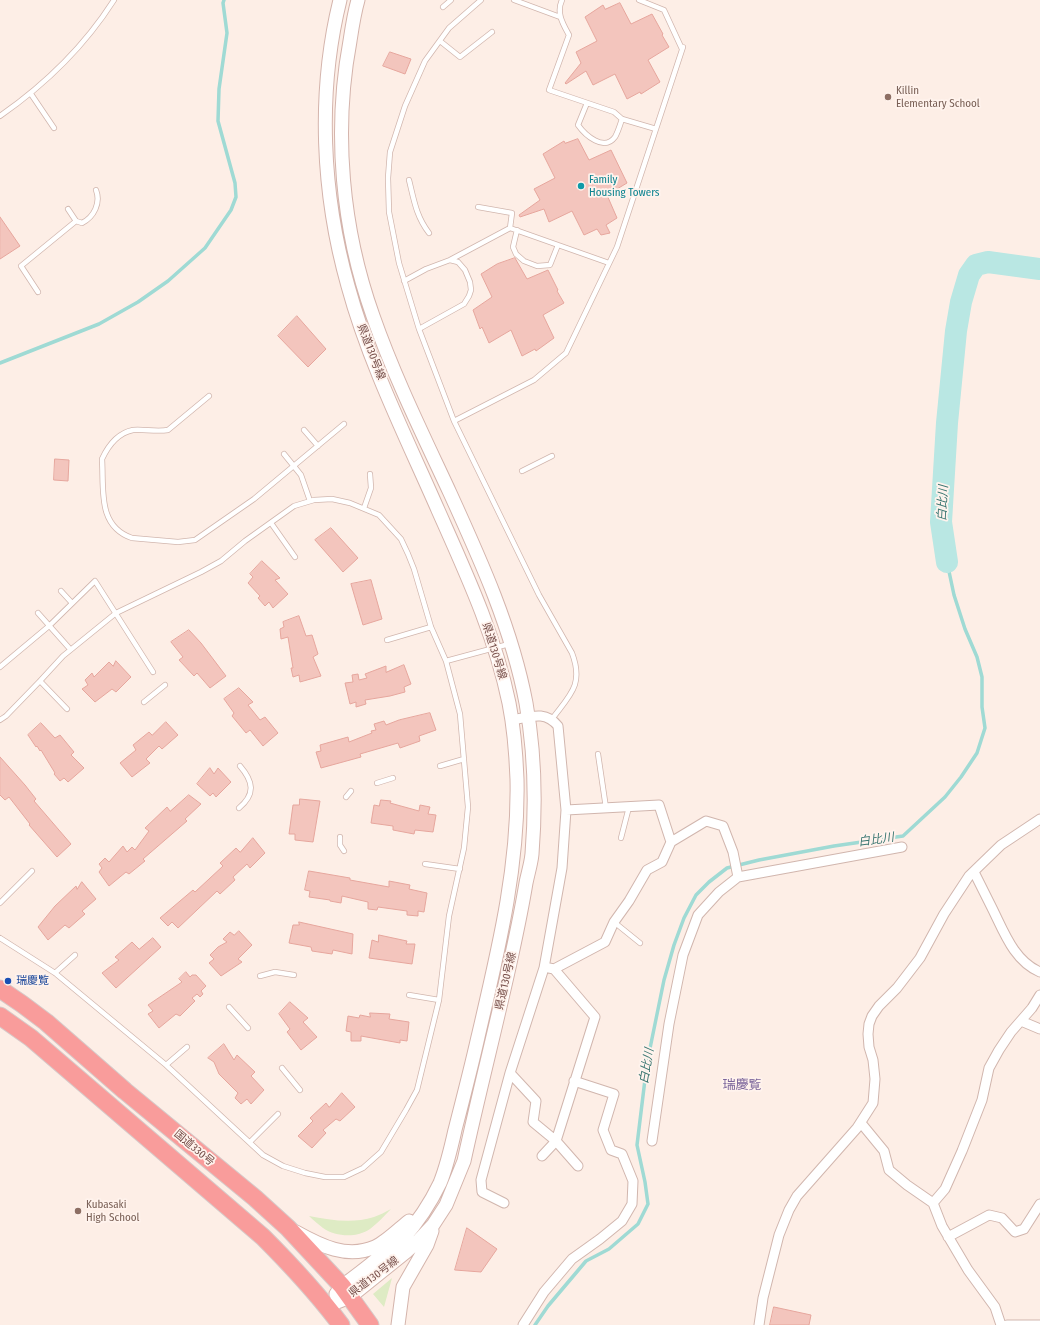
<!DOCTYPE html>
<html>
<head>
<meta charset="utf-8">
<style>
  body { margin:0 }
  canvas { display:block; background:#fdeee6 }
</style>
</head>
<body>
<canvas width="1040" height="1325"></canvas>
<script>
const context = document.querySelector('canvas').getContext('2d');
context.lineJoin = 'round';
function fillPath(path, color) {
  context.fillStyle = color;
  context.fill(path, 'evenodd');
}
function trace(path, color, width, dash) {
  context.strokeStyle = color;
  context.lineWidth = width;
  context.lineCap = dash ? 'butt' : 'round';
  context.setLineDash(dash || []);
  context.stroke(path);
}
function write(font, color, halo, rows, align = 'center') {
  context.font = font + ' "Fira Sans Condensed","Noto Sans JP",sans-serif';
  context.lineWidth = 3.5;
  context.setLineDash([]);
  context.textBaseline = 'middle';
  context.strokeStyle = halo;
  context.fillStyle = color;
  for (const [text, x, y, turn = 0] of rows) {
    context.save();
    context.translate(x, y);
    context.rotate((+turn || 0) * Math.PI / 180);
    context.textAlign = isNaN(turn) ? turn : align;
    if (halo) context.strokeText(text, 0, 0);
    context.fillText(text, 0, 0);
    context.restore();
  }
}
fillPath(new Path2D(`
  M391,1209C384,1216 378,1223 370,1229C357,1238 336,1237 323,1228C318,1224 313,1220 309,1216C330,1220 352,1224 374,1217C380,1215 385,1212 391,1209Z
  M392,1278L384,1307L373,1294Z`), '#deebc4');
trace(new Path2D(`
  M0,363L99,324L138,302L168,281L205,248L231,210L236,197L235,183L218,121L219,89L227,33L223,3L224,0
  M535,1325L548,1306L586,1261L609,1249L638,1224L648,1204L645,1182L637,1145L647,1063L664,980L674,945L684,918L696,895L709,882L727,868L759,860L834,846L903,836L945,797L961,777L977,753L985,728L982,707V677L977,657L965,629L954,595L947,562`), '#9fdad4', 3.5);
trace(new Path2D(`
  M947,562L941,522L947,423L956,331L961,302L969,275L976,265L988,262L1040,269`), '#b9e7e3', 22);
const building = new Path2D(`
  M620,3L631,24L652,14L663,34L662,35L669,47L648,60L660,82L641,94L640,92L627,99L615,74L593,85L586,71L566,84L565,83L581,63L576,52L597,41L585,17L603,5L605,9Z
  M390,52L411,59L405,74L383,66Z
  M578,139L589,160L611,150L627,183L607,195L617,218L606,225L610,233L601,235L597,229L584,235L572,211L549,222L544,209L520,217L519,215L540,200L534,189L555,178L543,154L564,141L565,143Z
  M0,217L20,246L0,259Z
  M515,258L527,279L548,270L558,290L557,291L564,303L543,315L554,338L536,351L535,349L522,356L511,330L489,343L482,327L480,329L473,310L492,297L481,274L497,264Z
  M297,316L326,349L308,367L278,336Z
  M55,459L69,460L68,481L54,480Z
  M331,528L358,558L343,572L315,540Z
  M262,561L280,578L275,580L288,594L273,608L269,602L265,606L258,598L260,596L248,583L253,577L250,574Z
  M371,580L382,619L363,625L351,584Z
  M299,616L306,636L312,635L318,654L313,657L321,676L300,682L299,675L293,677L291,668H293L288,637L281,639L280,629L284,627L283,622Z
  M189,630L201,643L226,676L210,688L197,673L194,676L179,660L183,657L171,642Z
  M116,661L131,677L116,692L112,689L95,702L82,689L88,685L85,680L92,673L94,677L109,662L113,666Z
  M404,665L411,684L404,687L405,692L390,696L365,700L366,704L356,707V702L350,704L345,683L353,682L352,675L358,674L359,680L367,678L365,674L386,666V672Z
  M239,688L253,702L248,705L260,720L265,717L278,733L263,746L250,730L246,733L232,716L234,713L224,699Z
  M430,713L436,730L419,736L420,741L400,748L398,743L360,754L361,757L321,768L316,752L321,751L320,745L348,737L349,742L372,733L371,731L376,730L374,724L384,721L386,725L399,720Z
  M166,722L178,735L162,749L159,746L146,759L150,763L132,777L120,763L136,750L133,745L149,732L152,735Z
  M41,723L55,738L60,735L74,752L71,755L84,768L68,782L64,778L60,781L54,774L55,773L41,750L40,751L37,746L36,747L28,735Z
  M0,757L25,785L36,799L34,801L71,844L57,857L29,825L30,824L9,797L5,800L0,795Z
  M210,768L214,774L218,768L231,782L216,797L213,793L210,796L197,784Z
  M189,795L201,804L185,819L187,821L143,859L145,861L129,874L126,872L109,886L99,872L102,868L99,864L105,858L109,862L123,846L127,852L132,847L135,850L149,831L145,828L167,807L170,811Z
  M300,799L320,801L313,842L295,840V834H289L293,805H299Z
  M381,800L391,801L390,803L419,811L420,805L430,807L428,814L436,815L433,832L415,830L414,834L393,830V826L371,823L374,805L379,806Z
  M253,838L265,853L250,868L247,864L233,877L235,880L220,894L217,891L178,928L172,922L168,926L160,918L193,890L195,892L223,866L220,863L236,848L240,852Z
  M309,871L350,878V880L389,887V881L410,885L409,889L427,893L424,912L418,911V916L407,915V911L378,907L377,910L368,909V902L342,896L341,903L330,901V900L309,897L310,891L305,890Z
  M82,882L96,899L82,911L85,914L69,928L65,925L48,940L38,927L55,906L76,886L77,889Z
  M299,922L353,934L352,954L333,950L332,954L312,951L311,947L289,943L293,925H299Z
  M239,931L252,945L238,959L242,962L221,976L209,963L214,959L210,955L218,947L227,942L223,939L230,932L234,935Z
  M379,935L407,941L406,944H415L412,964L369,958L372,940L378,942Z
  M153,938L161,947L116,988L102,973L119,960L115,957L132,942L139,949Z
  M186,972L190,977L192,975H196L206,986L201,991L203,994L200,997L197,994L192,998L195,1001L180,1016L176,1014L159,1028L148,1014L153,1011L148,1005L182,982L179,979Z
  M290,1002L308,1018L303,1022L317,1037L301,1050L287,1032L290,1029L279,1014Z
  M370,1013L390,1014L389,1019L409,1022L407,1041L400,1040V1043L361,1036V1041H351V1032L346,1031L348,1016L359,1018L360,1015L370,1017Z
  M224,1044L234,1060L237,1055L255,1072L251,1076L264,1090L251,1104L247,1099L241,1104L235,1098L238,1093L219,1074L214,1062L208,1058Z
  M342,1093L355,1107L340,1121L336,1119L323,1130L326,1133L312,1148L298,1136L313,1121L310,1118L326,1103L329,1107Z
  M467,1228L497,1249L481,1272L455,1270Z
  M774,1307L811,1315L809,1325H770Z`);
fillPath(building, '#f3c5bd');
trace(building, '#e6a69d', 1);
const lane = new Path2D(`
  M481,0L449,28L425,61L405,106L390,152L388,178L389,212L399,263L419,329L454,421L539,595L572,653C584,685 570,695 552,719
  M514,0L560,17
  M562,0C556,13 563,24 569,35L549,90L614,112L622,119L656,129
  M639,0L664,10L682,49
  M443,7L451,0
  M440,41L460,57L492,32
  M31,94L54,128
  M587,103L578,125C585,135 604,152 615,137C618,132 620,125 622,119
  M0,116C46,84 84,47 114,0
  M409,180C414,200 416,216 429,233
  M478,207L512,213L510,228
  M68,209L76,221L82,223C94,217 101,203 96,190
  M517,230L513,247L516,254L524,261L537,266L550,265L558,245
  M450,260L510,228L609,263
  M404,281L426,269L450,260L458,262L465,270L470,282L471,290L469,296L464,304L419,329
  M38,292L21,266L76,221
  M209,396L168,430C156,432 144,429 133,430C118,433 108,446 102,459C104,489 97,526 132,538L178,542L195,540L254,499L344,424
  M454,421L534,380L566,353L617,247L683,47
  M304,430L318,446
  M284,454L301,475L310,501
  M522,471L552,456
  M364,508L371,488L370,474
  M271,523L295,557
  M61,591L72,603
  M38,613L70,649
  M387,640L431,627
  M446,661L509,644
  M0,667L49,626L95,581L153,672
  M40,681L67,709
  M144,702L165,685
  M0,720L6,716L40,681L63,656L116,613L201,572L221,561L245,541L294,506L314,500L332,499L350,503L379,515L401,539L408,554L414,569L431,627L446,661L460,714L468,807L464,848L449,916L439,1000L417,1090L406,1110L381,1152L363,1168L344,1177H325L305,1173L283,1166L263,1155L166,1065L55,973L0,938
  M598,754L606,808
  M440,766L464,759
  M377,783L393,778
  M346,797L351,791
  M239,808C256,794 253,781 240,766
  M340,837V845L344,851
  M621,838L629,807
  M425,864L460,869
  M0,903L32,871
  M614,922L640,943
  M55,973L75,955
  M260,976L275,972L294,975
  M409,995L439,1000
  M229,1007L248,1028
  M166,1065L187,1047
  M282,1068L300,1090
  M250,1142L278,1114`);
const street = new Path2D(`
  M974,872C980,884 986,896 992,908C1004,932 1014,961 1040,972
  M738,877L902,847
  M554,969L605,942L614,922L629,901L647,870L662,862L671,842L659,805L566,810
  M1021,1021L1040,1029
  M510,1073L536,1101L533,1122L556,1141L595,1017L554,969L549,968
  M861,1123L884,1151L889,1170L907,1185L933,1203
  M652,1141L669,1024L683,955L698,915L719,892L738,877L733,852L723,826L706,821L671,842
  M542,1156L556,1141L578,1166
  M504,1203L482,1192L481,1180L510,1073L544,968L562,868L566,810L558,726C545,710 530,717 512,720
  M948,1237L989,1215L1002,1218L1015,1232L1024,1229L1040,1204
  M523,1325L544,1292L572,1259L600,1239L622,1221L632,1204L633,1181L622,1154L611,1150L603,1130L614,1094L574,1081
  M759,1325L763,1298L779,1235L789,1210L797,1196L857,1128L873,1103L875,1079L873,1060L869,1047L868,1034L869,1024L872,1016L879,1006L897,988L920,958L944,914L969,876L1001,845L1040,819
  M1001,1325L995,1307L968,1270L942,1226L933,1203L945,1189L962,1151L982,1100L989,1068L999,1050L1011,1032L1032,1008L1040,995
  M1007,1325H1039`);
const secondary = new Path2D(`
  M296,1232C321,1246 347,1259 375,1247C386,1242 399,1229 409,1221
  M336,1294L342,1286C355,1277 367,1267 380,1257C387,1252 395,1247 402,1240C417,1223 430,1204 440,1183C447,1166 451,1148 455,1130C463,1099 471,1068 478,1037C498,951 519,867 517,779C516,753 514,728 509,703C495,635 466,573 438,510C406,437 369,363 348,286C322,194 317,93 340,0
  M327,1306L350,1297L406,1252L419,1240L433,1225L446,1205L464,1161C479,1092 497,1023 512,954C517,931 522,907 526,883C528,873 531,864 532,854C536,803 535,753 526,703C512,629 481,561 450,493C423,435 394,376 373,316C342,229 333,132 350,41C352,28 354,14 358,0
  M398,1325L403,1287L427,1245L432,1231`);
const highway = new Path2D(`
  M0,989L22,1004L46,1022L125,1091L255,1198L288,1228L342,1286L370,1325
  M0,1016L31,1038L263,1237C291,1265 317,1293 341,1325`);
trace(lane, '#d1b6ae', 6);
trace(street, '#d1b6ae', 11);
trace(secondary, '#d4b4ac', 15);
trace(highway, '#d6cac9', 19);
trace(lane, '#fff', 4.5);
trace(street, '#fff', 9);
trace(secondary, '#fff', 13);
trace(highway, '#f99c9b', 17);
for (const [x, y, r, color] of [
  [888,97,4,"#8d6e63"],
  [581,186,4,"#0f9aa8"],
  [8,981,4,"#1a4fb4"],
  [78,1211,4,"#8d6e63"]
]) {
  const dot = new Path2D();
  dot.arc(x, y, r, 0, 2 * Math.PI);
  context.fillStyle = color;
  context.fill(dot);
  trace(dot, '#fff3ed', 1.5);
}
write('11px', '#785e54', '#fff3ed', [
  ["Killin",896,91],
  ["Elementary School",896,104],
  ["Kubasaki",86,1205],
  ["High School",86,1218]
], 'left');
write('11px', '#0d838f', '#fff3ed', [
  ["Family",589,180],
  ["Housing Towers",589,193]
], 'left');
write('11px', '#774f4a', '#fff3ed', [
  ["県道130号線",371,352,69],
  ["県道130号線",494,651,73],
  ["県道130号線",506,981,-77],
  ["国道330号",194,1148,40],
  ["県道130号線",374,1277,-37]
]);
write('11px', '#164399', '#fff3ed', [
  ["瑞慶覧",16,981]
], 'left');
write('italic 12px', '#3a7671', '#fff3ed', [
  ["白比川",943,503,-87],
  ["白比川",876,840,-8],
  ["白比川",647,1066,-80]
]);
write('13px', '#7b659b', '#fff3ed', [
  ["瑞慶覧",742,1085]
]);
</script>
</body>
</html>
